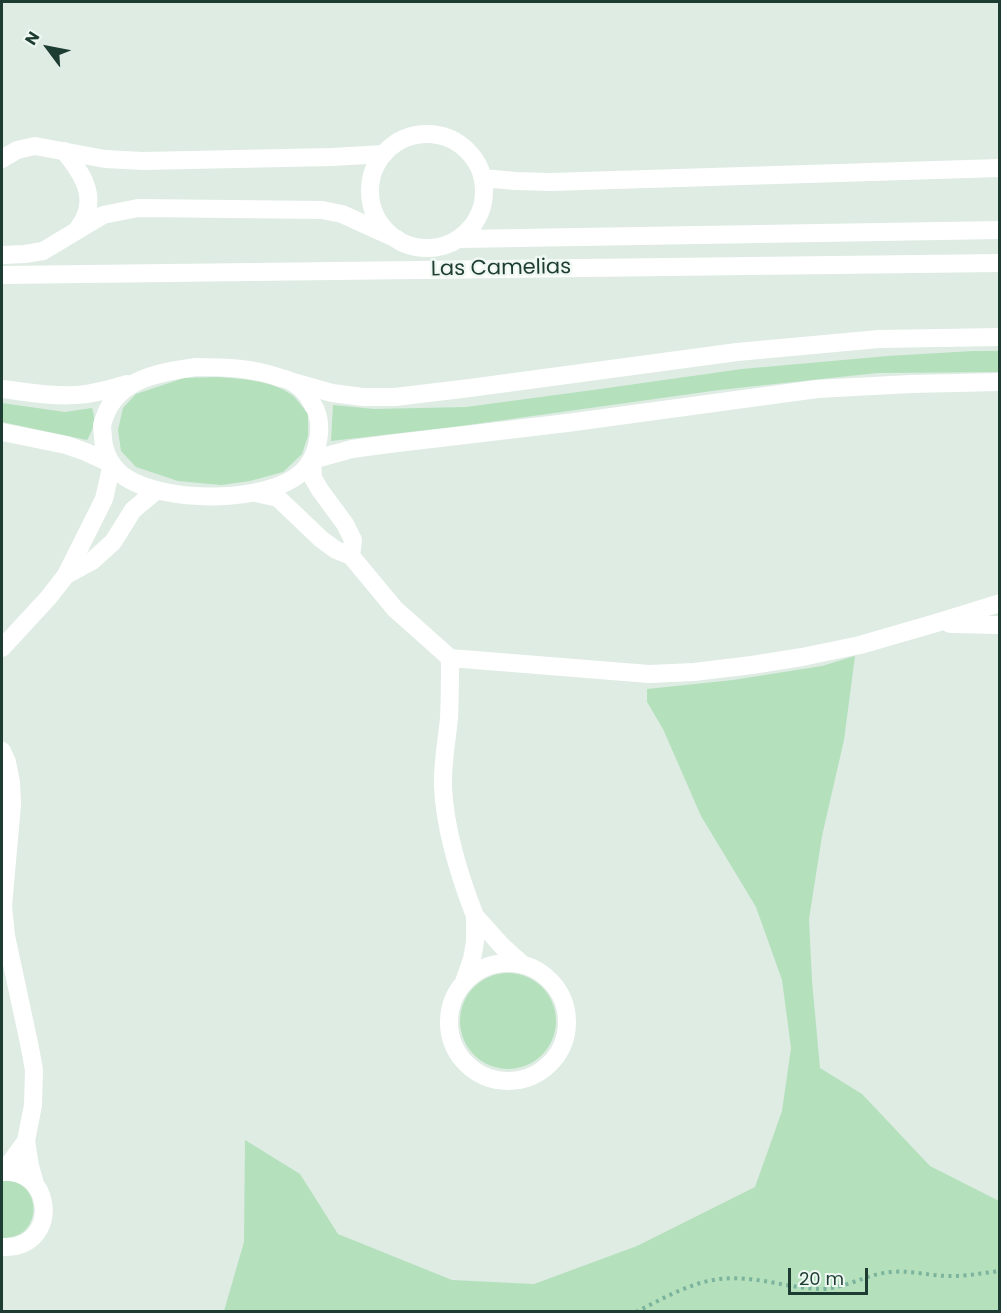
<!DOCTYPE html>
<html>
<head>
<meta charset="utf-8">
<style>
  body { margin:0 }
  #map { position:relative; width:1001px; height:1313px; overflow:hidden; background:#deece4; font-family:Poppins,sans-serif }
  canvas { display:block }
  .frame { position:absolute; inset:0; border:3px solid #1e3d32; pointer-events:none }
  .north { position:absolute; left:18px; top:18px; width:60px; height:60px; -webkit-text-stroke:4px #eff8f3; paint-order:stroke; rotate:302deg; font-size:16px; font-weight:700; line-height:24px; text-align:center; color:#1e3d32 }
  .north::after { content:''; display:block; margin:auto; width:21px; height:27px; background:#1e3d32; clip-path:polygon(50% 0,100% 100%,50% 72%,0 100%) }
  .scale { position:absolute; left:788px; top:1268px; width:80px; height:27px; box-sizing:border-box; border:3px solid #1e3d32; border-top:0; padding-left:8px; font-size:18px; line-height:21px; white-space:nowrap; color:#1e3d32; -webkit-text-stroke:4px #eff8f3; paint-order:stroke }
</style>
</head>
<body>
<div id="map">
<canvas width="1001" height="1313"></canvas>
<div class="frame"></div>
<div class="north">N</div>
<div class="scale">20 m</div>
</div>
<script>
const context = document.querySelector('canvas').getContext('2d');
context.lineJoin = 'round';
function fillPath(path, color) {
  context.fillStyle = color;
  context.fill(path, 'evenodd');
}
function trace(path, color, width, dash) {
  context.strokeStyle = color;
  context.lineWidth = width;
  context.lineCap = dash ? 'butt' : 'round';
  context.setLineDash(dash || []);
  context.stroke(path);
}
function write(font, color, halo, rows, align = 'center') {
  context.font = font + ' Poppins,sans-serif';
  context.lineWidth = 5;
  context.setLineDash([]);
  context.textBaseline = 'middle';
  context.strokeStyle = halo;
  context.fillStyle = color;
  for (const [text, x, y, turn = 0] of rows) {
    context.save();
    context.translate(x, y);
    context.rotate((+turn || 0) * Math.PI / 180);
    context.textAlign = isNaN(turn) ? turn : align;
    if (halo) context.strokeText(text, 0, 0);
    context.fillText(text, 0, 0);
    context.restore();
  }
}
fillPath(new Path2D(`
  M973,351H999V372L877,373L719,390L461,426L331,441L333,405L374,409L466,407L593,390L742,369L888,356Z
  M217,377C241,379 271,380 292,395C298,400 303,408 308,414V436L302,454L283,472L250,481L221,485L178,481L136,467L121,451L118,430L123,408L136,394L184,378Z
  M2,403L65,412L92,408C96,421 94,428 87,440L2,422Z
  M855,656L844,740L822,836L809,919L812,981L820,1068L862,1094L930,1166L999,1201V1311H224L244,1242L245,1140L300,1174L338,1234L452,1280L534,1284L637,1246L755,1187L782,1111L791,1048L782,980L756,907L701,816L663,729L647,702V689L733,680L822,666Z
  M460 1021a48 48 0 1 1 96 0a48 48 0 1 1-96 0Z
  M2,1181C43,1177 45,1240 2,1238Z`), '#b4e0bc');
trace(new Path2D(`
  M636,1312C662,1299 691,1282 720,1279C754,1275 787,1288 820,1289C845,1289 866,1274 891,1272C911,1270 930,1276 950,1276C967,1276 983,1273 1000,1271`), '#7bb39c', 4, [3, 4.5]);
trace(new Path2D(`
  M370 191a57 57 0 1 1 114 0a57 57 0 1 1-114 0Z
  M64,151C78,168 95,191 86,214C84,220 80,226 76,231
  M2,159L17,150L35,146L105,159L143,161L332,157L384,154
  M483,178L515,181L551,182L1000,168
  M459,239L1000,230
  M2,255L25,254L43,251L103,215L138,208L322,210L342,214L397,239
  M2,275L1000,263
  M196,367C226,367 253,368 281,378C286,379 291,381 294,383C302,388 308,395 312,403C318,412 320,423 319,434C317,448 314,460 303,471C268,505 163,503 125,477C112,468 104,453 103,438C103,434 102,429 102,425C103,422 104,419 105,416C119,378 161,372 196,367Z
  M293,382L332,393L363,397H395L470,388L737,352L879,339L1000,337
  M2,389C26,392 52,397 76,395C94,394 110,389 127,384
  M2,432L66,445L86,452L112,464L104,499L66,575L49,597L2,648
  M256,493L278,498L321,539L336,550L351,556L395,609L450,658C450,678 450,698 449,718C447,741 442,763 443,787C445,830 459,875 475,916
  M351,556L353,540L345,524L320,490L313,478L312,460L352,449L389,444L567,423L817,389L911,384L1000,382
  M66,575L92,561L113,542L133,510L157,490
  M950,624L1000,625
  M450,658L649,674L694,672L752,665L802,657L860,645L936,623L1000,603
  M2,751L7,762L11,782L12,805L3,906L6,936L29,1043L34,1070L33,1105L26,1141
  M449 1022a59 59 0 1 1 118 0a59 59 0 1 1-118 0Z
  M464,982L472,959L475,942V916L502,946L523,965
  M2,1169L10,1163L26,1141L30,1166L35,1184
  M2,1172C49,1167 60,1235 16,1246C11,1247 6,1247 2,1247`), '#fff', 18);
write('21px', '#1e3d32', '#eff8f3', [
  ["Las Camelias",501,269,-1]
]);
</script>
</body>
</html>
